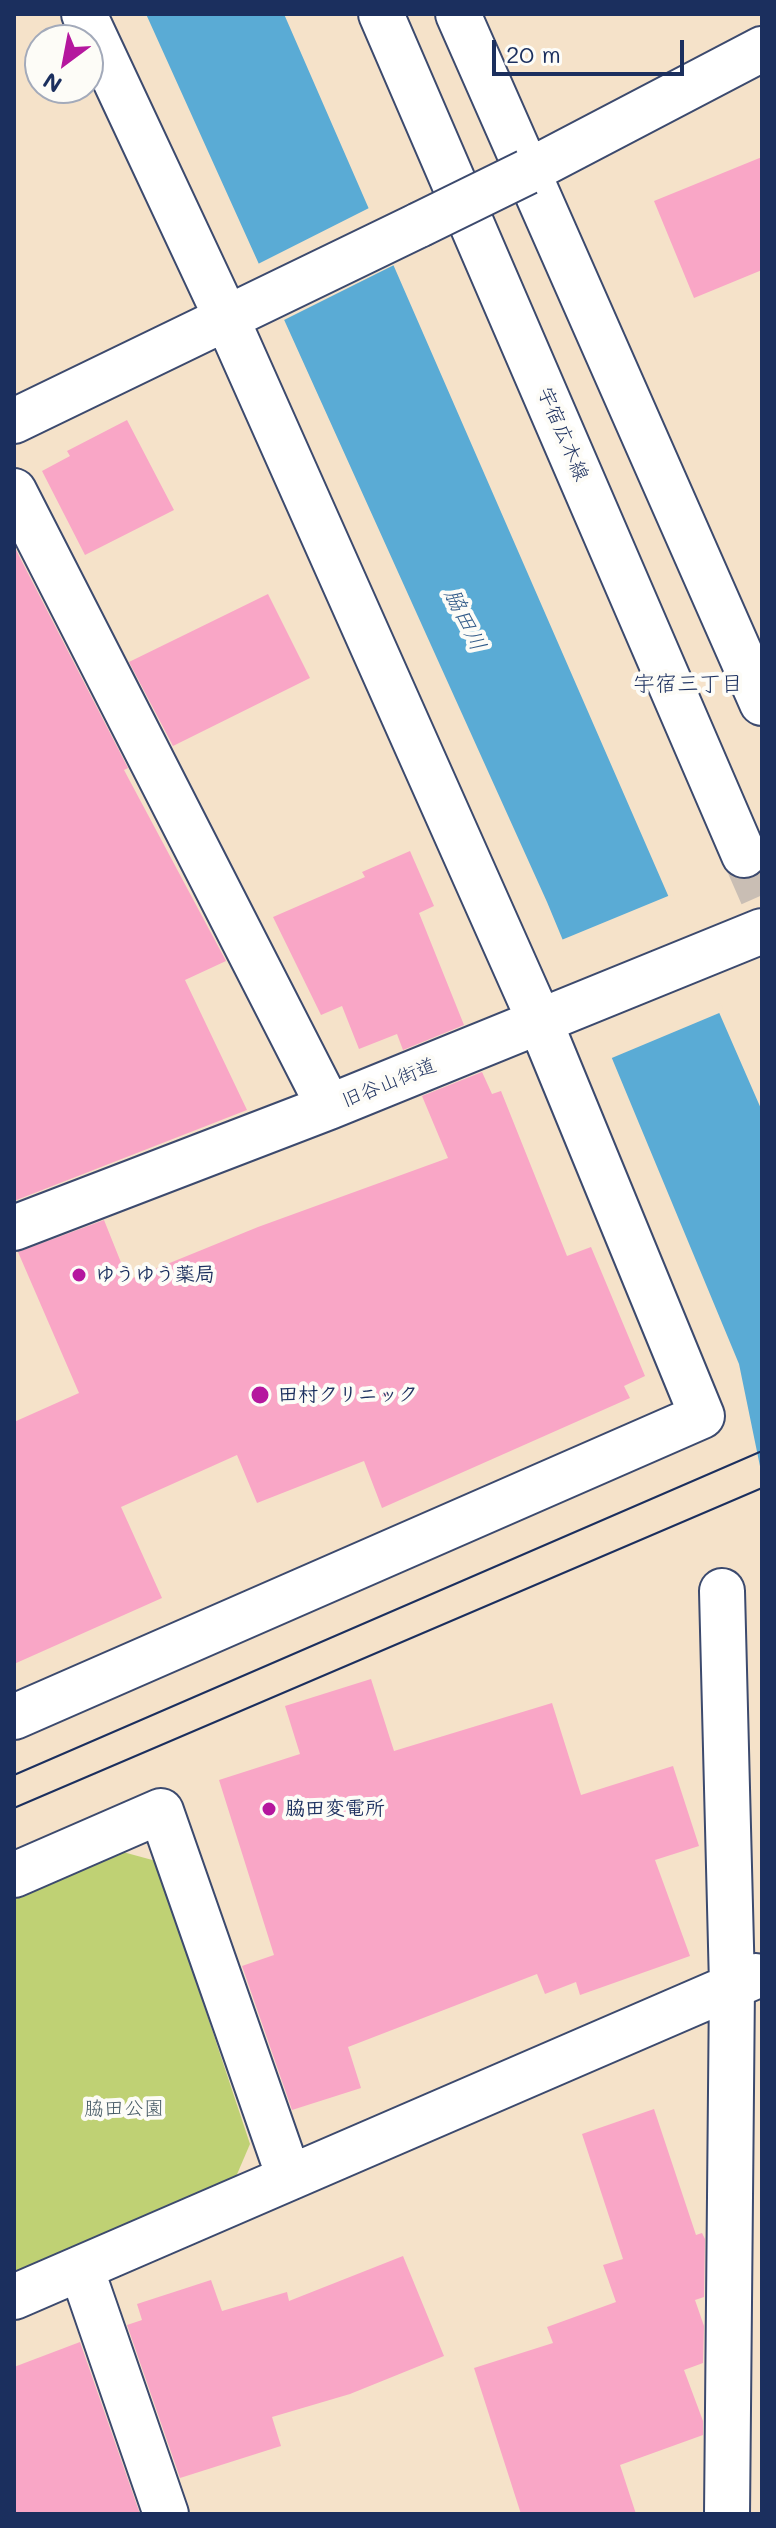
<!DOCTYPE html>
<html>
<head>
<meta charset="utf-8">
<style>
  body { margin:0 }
  #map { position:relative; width:776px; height:2528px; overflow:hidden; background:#f5e2c9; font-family:Mali,sans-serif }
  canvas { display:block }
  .frame { position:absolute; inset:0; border:16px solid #1b2f5e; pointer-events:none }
  .north { position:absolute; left:24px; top:24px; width:80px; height:80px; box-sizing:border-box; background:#fdfcf7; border:2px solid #a3aaba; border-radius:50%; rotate:212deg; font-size:22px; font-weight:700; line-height:32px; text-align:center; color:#1b2f5e }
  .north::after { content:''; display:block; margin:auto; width:28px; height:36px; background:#b5179e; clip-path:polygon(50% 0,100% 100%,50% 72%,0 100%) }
  .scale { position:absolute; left:492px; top:40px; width:192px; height:36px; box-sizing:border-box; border:4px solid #1b2f5e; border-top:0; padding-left:10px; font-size:24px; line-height:28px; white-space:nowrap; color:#1b2f5e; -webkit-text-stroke:6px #fdfcf7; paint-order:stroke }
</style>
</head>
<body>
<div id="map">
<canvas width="776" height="2528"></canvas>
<div class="frame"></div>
<div class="north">N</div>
<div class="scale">20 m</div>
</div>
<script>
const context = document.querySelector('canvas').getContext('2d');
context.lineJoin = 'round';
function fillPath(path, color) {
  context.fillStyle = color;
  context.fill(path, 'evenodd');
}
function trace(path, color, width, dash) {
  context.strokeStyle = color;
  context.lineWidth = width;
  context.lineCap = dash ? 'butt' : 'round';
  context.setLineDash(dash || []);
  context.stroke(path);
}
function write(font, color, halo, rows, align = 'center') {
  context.font = font + ' Mali,"Klee One",sans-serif';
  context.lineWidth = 8;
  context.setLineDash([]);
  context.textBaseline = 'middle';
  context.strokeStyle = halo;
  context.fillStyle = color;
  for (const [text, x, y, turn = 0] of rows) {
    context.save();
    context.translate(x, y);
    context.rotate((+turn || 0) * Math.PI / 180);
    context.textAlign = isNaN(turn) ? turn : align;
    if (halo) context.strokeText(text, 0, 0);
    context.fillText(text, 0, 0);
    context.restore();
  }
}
fillPath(new Path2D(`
  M123,1852L156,1861L250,2144L235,2179L14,2277V1899Z`), '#bfd174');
fillPath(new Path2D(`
  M146,14H284L762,1111V1476L739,1364L547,902Z`), '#5aabd5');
fillPath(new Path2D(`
  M371,207L396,264L280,322L254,266Z
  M673,894L724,1011L607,1060L559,941Z`), '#f5e2c9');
fillPath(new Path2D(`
  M762,157V270L694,298L654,201Z
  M127,420L174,510L85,555L42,471L70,456L67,451Z
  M14,546L128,768L124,770L226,961L185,980L247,1110L14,1201Z
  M268,594L310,678L173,746L129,662Z
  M410,851L434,906L419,913L464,1025L403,1050L397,1034L359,1049L342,1006L321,1015L273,917L365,877L362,872Z
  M482,1072L492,1094L501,1091L567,1256L591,1247L645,1376L624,1386L630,1398L382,1508L364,1461L257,1503L237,1455L121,1507L162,1598L14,1664V1422L79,1393L18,1252L104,1220L128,1280L258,1227L448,1158L422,1096Z
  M371,1679L394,1751L552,1703L581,1795L673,1766L699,1846L655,1860L690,1956L580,1995L576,1982L545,1994L537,1974L348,2047L361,2088L292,2110L242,1966L274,1955L219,1780L300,1754L285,1706Z
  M654,2109L696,2235L702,2233L705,2239L704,2297L695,2300L704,2326L703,2363L684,2370L703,2421V2435L620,2465L636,2514H521L474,2368L553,2343L547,2327L616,2302L603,2265L623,2259L582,2134Z
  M403,2256L444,2356L350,2394L272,2417L281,2446L180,2478L127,2325L142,2320L137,2304L211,2280L222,2311L287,2292L289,2301Z
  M80,2342L140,2514H14V2367Z`), '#f9a6c6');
trace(new Path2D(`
  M744,855L762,896`), '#c9beb4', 44, [44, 22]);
const minor = new Path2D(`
  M458,14L762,703
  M527,172L762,49
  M14,421L419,225
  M14,491L329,1107
  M14,1228L329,1107L762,931
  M722,1591L732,1985L727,2514
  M14,1717L702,1416L540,1022L226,317L84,14
  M14,1875L161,1811L289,2177
  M81,2268L166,2514
  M14,2297L756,1976`);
const tertiary = new Path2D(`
  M381,14L744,855`);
trace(minor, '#3c4a6e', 48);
trace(tertiary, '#3c4a6e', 48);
trace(minor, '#fff', 44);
trace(tertiary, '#fff', 44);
trace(new Path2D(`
  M14,1775L762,1451
  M14,1808L762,1488`), '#1b2f5e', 2);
const minorBridge = new Path2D(`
  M419,225L527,172`);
trace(minorBridge, '#3c4a6e', 48, []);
trace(minorBridge, '#fff', 44);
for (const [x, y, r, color] of [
  [79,1275,8,"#b5179e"],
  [260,1395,10,"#b5179e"],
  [269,1809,8,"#b5179e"]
]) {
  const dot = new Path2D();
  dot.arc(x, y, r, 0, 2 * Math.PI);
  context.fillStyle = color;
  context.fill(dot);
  trace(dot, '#fdfcf7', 3);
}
write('20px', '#1b2f5e', '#fdfcf7', [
  ["宇宿広木線",563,434,67],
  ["旧谷山街道",389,1083,-22]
]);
write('bold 20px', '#1b2f5e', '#fdfcf7', [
  ["ゆうゆう薬局",95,1275],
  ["田村クリニック",278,1395],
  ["脇田変電所",285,1809]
], 'left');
write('20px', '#445864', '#fdfcf7', [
  ["脇田公園",124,2109]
]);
write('italic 22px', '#315a88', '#fdfcf7', [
  ["脇田川",465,620,64]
]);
write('22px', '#1b2f5e', '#fdfcf7', [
  ["宇宿三丁目",688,684]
]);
</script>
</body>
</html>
